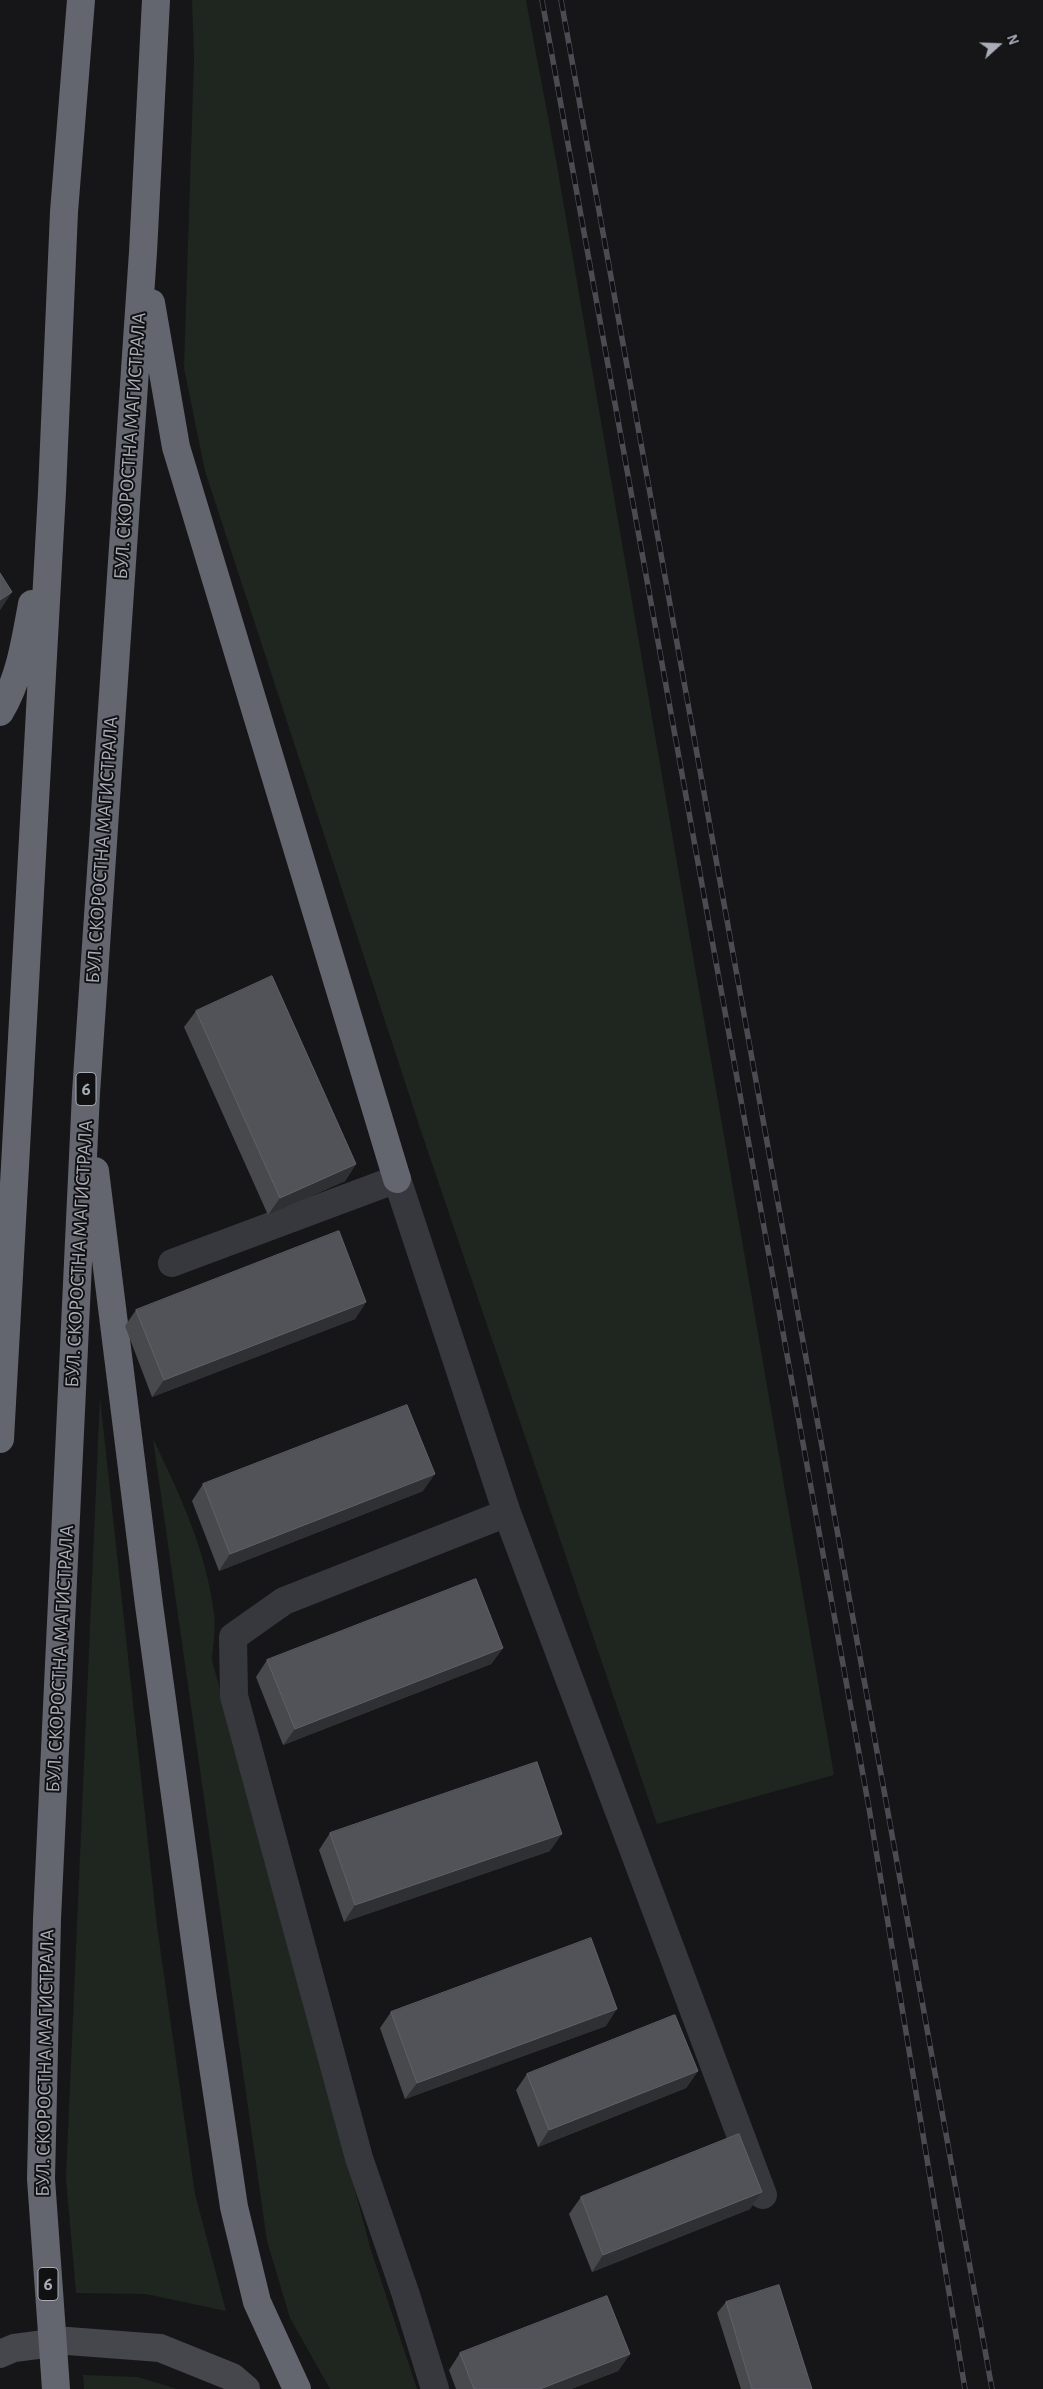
<!DOCTYPE html>
<html>
<head>
<meta charset="utf-8">
<style>
  body { margin:0 }
  #map { position:relative; width:1043px; height:2389px; overflow:hidden; background:#161618; font-family:"Alegreya Sans",sans-serif }
  canvas { display:block }
  .north { position:absolute; left:973px; top:20px; width:50px; height:50px; -webkit-text-stroke:4px #111113; paint-order:stroke; rotate:70deg; font-size:14px; font-weight:700; line-height:20px; text-align:center; color:#a8adb8 }
  .north::after { content:''; display:block; margin:auto; width:18px; height:22px; background:#a8adb8; clip-path:polygon(50% 0,100% 100%,50% 72%,0 100%) }
</style>
</head>
<body>
<div id="map">
<canvas width="1043" height="2389"></canvas>
<div class="north">N</div>
</div>
<script>
const context = document.querySelector('canvas').getContext('2d');
context.lineJoin = 'round';
function fillPath(path, color) {
  context.fillStyle = color;
  context.fill(path, 'evenodd');
}
function trace(path, color, width, dash) {
  context.strokeStyle = color;
  context.lineWidth = width;
  context.lineCap = dash ? 'butt' : 'round';
  context.setLineDash(dash || []);
  context.stroke(path);
}
function write(font, color, halo, rows, align = 'center') {
  context.font = font + ' "Alegreya Sans",sans-serif';
  context.lineWidth = 4;
  context.setLineDash([]);
  context.textBaseline = 'middle';
  context.strokeStyle = halo;
  context.fillStyle = color;
  for (const [text, x, y, turn = 0] of rows) {
    context.save();
    context.translate(x, y);
    context.rotate((+turn || 0) * Math.PI / 180);
    context.textAlign = isNaN(turn) ? turn : align;
    if (halo) context.strokeText(text, 0, 0);
    context.fillText(text, 0, 0);
    context.restore();
  }
}
fillPath(new Path2D(`
  M192,0H526L556,160L834,1775L657,1824L422,1134L205,471L184,368L194,58Z
  M100,1397L157,1926L195,2194L226,2311L146,2294L76,2293L66,2178Z
  M153,1439C180,1494 207,1553 214,1614C216,1629 213,1645 212,1660L371,2250L417,2389H330L290,2318L267,2241Z
  M83,2375L138,2377L177,2389H84Z`), '#1e261f');
trace(new Path2D(`
  M172,1263L397,1179L507,1513L763,2195
  M435,2389L406,2295L359,2158L234,1696L233,1637L284,1601L507,1513`), '#37383d', 28);
trace(new Path2D(`
  M0,2354L14,2348L68,2341L160,2348L232,2377L246,2389`), '#45474d', 28);
trace(new Path2D(`
  M151,303L176,447L397,1179
  M0,712C20,678 25,642 32,604
  M95,1171L149,1605L203,1999L234,2207L257,2302L297,2389
  M0,1439L52,492L64,212L81,0
  M56,2389L41,2179L47,1919L86,1093L143,252L156,0`), '#63666e', 28);
const rail = new Path2D(`
  M542,0L869,1808L965,2389
  M561,0L992,2389`);
trace(rail, '#4a4c52', 5.5);
trace(rail, '#111113', 4, [11]);
fillPath(new Path2D(`
  M196,1011L356,1164L345,1181L268,1215L184,1027Z
  M366,1302L355,1319L152,1397L125,1326L136,1310Z
  M203,1484L423,1491L219,1571L192,1501Z
  M503,1648L491,1664L283,1745L256,1677L267,1660Z
  M330,1833L550,1851L344,1922L319,1850Z
  M391,2012L606,2026L405,2099L380,2028Z
  M698,2071L686,2088L538,2147L516,2090L527,2074Z
  M762,2192L750,2209L592,2272L569,2214L581,2197Z
  M726,2302L812,2389H741L717,2313Z
  M460,2353L630,2354L618,2371L571,2389H456L449,2370Z`), '#47494d');
fillPath(new Path2D(`
  M12,592L1,609L0,610V600Z
  M356,1164L345,1181L268,1215L280,1198Z
  M366,1302L355,1319L152,1397L164,1380Z
  M435,1474L423,1491L219,1571L230,1554Z
  M503,1648L491,1664L283,1745L295,1729Z
  M562,1834L550,1851L344,1922L355,1905Z
  M617,2009L606,2026L405,2099L417,2083Z
  M698,2071L686,2088L538,2147L549,2130Z
  M762,2192L750,2209L592,2272L603,2255Z
  M630,2354L618,2371L571,2389H540Z`), '#2f3033');
const building = new Path2D(`
  M0,573L12,592L0,600Z
  M272,976L356,1164L280,1198L196,1011Z
  M339,1231L366,1302L164,1380L136,1310Z
  M407,1405L435,1474L230,1554L203,1484Z
  M476,1579L503,1648L295,1729L267,1660Z
  M537,1762L562,1834L355,1905L330,1833Z
  M591,1938L617,2009L417,2083L391,2012Z
  M675,2015L698,2071L549,2130L527,2074Z
  M739,2134L762,2192L603,2255L581,2197Z
  M779,2285L812,2389H752L726,2302Z
  M607,2296L630,2354L540,2389H474L460,2353Z`);
fillPath(building, '#525359');
trace(building, '#5f6168', 1);
for (const [x, y, w] of [
  [86,1089,20],
  [48,2284,20]
]) {
  const box = new Path2D();
  box.roundRect(x - w / 2, y - 16.5, w, 33, 4);
  context.fillStyle = '#111113';
  context.fill(box);
  trace(box, '#a8adb8', 1);
}
write('bold 19px', '#a8adb8', null, [
  ["6",86,1089],
  ["6",48,2284]
]);
write('20px', '#a8adb8', '#111113', [
  ["БУЛ. СКОРОСТНА МАГИСТРАЛА",130,446,-86],
  ["БУЛ. СКОРОСТНА МАГИСТРАЛА",102,850,-86],
  ["БУЛ. СКОРОСТНА МАГИСТРАЛА",79,1254,-87],
  ["БУЛ. СКОРОСТНА МАГИСТРАЛА",60,1659,-87],
  ["БУЛ. СКОРОСТНА МАГИСТРАЛА",45,2063,-89]
]);
</script>
</body>
</html>
